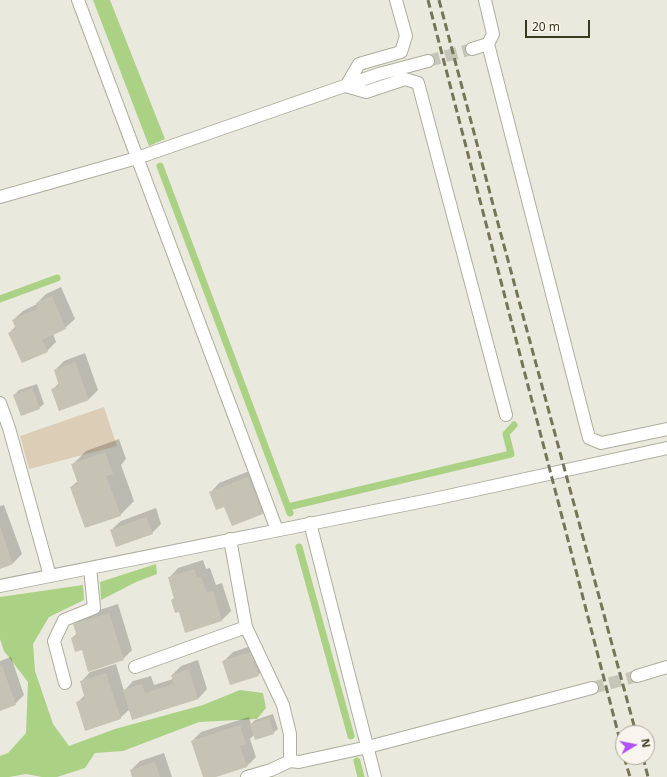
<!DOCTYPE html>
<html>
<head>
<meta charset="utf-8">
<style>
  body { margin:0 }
  #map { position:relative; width:667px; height:777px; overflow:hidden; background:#eae9de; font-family:"Noto Sans",sans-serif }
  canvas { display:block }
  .north { position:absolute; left:615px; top:725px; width:40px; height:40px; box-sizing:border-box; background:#f7f5ee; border:1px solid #abaa9b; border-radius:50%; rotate:80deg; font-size:11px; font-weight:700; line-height:16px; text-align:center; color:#383a1f }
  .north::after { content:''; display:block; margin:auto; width:14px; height:18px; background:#b151f5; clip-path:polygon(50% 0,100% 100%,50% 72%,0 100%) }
  .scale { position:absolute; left:525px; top:20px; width:65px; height:18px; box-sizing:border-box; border:2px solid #383a1f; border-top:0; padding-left:5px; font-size:12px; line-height:14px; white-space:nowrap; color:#383a1f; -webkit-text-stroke:3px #f7f5ee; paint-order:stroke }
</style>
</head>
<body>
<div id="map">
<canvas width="667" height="777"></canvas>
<div class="north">N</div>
<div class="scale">20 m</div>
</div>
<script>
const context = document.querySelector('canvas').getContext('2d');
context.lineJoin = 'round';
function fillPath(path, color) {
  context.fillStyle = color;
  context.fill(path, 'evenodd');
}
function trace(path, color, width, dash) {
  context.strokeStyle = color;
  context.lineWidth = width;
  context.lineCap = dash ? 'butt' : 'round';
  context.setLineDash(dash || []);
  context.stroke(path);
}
fillPath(new Path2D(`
  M104,407L117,446L29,469L20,436Z`), '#dccdb6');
fillPath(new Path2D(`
  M93,0H110L165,139L149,146Z
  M156,564L157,574L136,582L101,600L100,582Z
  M83,585L84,600L49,617L33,644L35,671L53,724L69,746L115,729L203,705L240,690L263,693L266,708L257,719L199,722L123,751L95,753L85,768L57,777H42L26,774L9,777H0V756L8,753L26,733L28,682L4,651L0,639V597Z`), '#abd184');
fillPath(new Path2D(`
  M61,287L75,319L65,328L53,334L56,342L47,351L9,333L16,326L13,320L23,311L37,304V303L46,294Z
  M85,353L98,390L89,399L52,390L59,383L55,370L64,361Z
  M37,384L44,404L39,408L14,395L19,390Z
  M119,439L126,459L121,465L134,501L120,515L71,487L78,481L73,464L86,451Z
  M257,468L271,503L262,513L225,506L210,493L219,483Z
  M4,505L22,554L13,563L0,568V506Z
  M156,508L161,524L152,533L111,530L121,521Z
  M203,560L206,569L210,568L216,585L222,583L231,611L222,620L179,611L172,600L175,597L169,578L178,568Z
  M118,604L132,650L123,659L82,648L72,638L77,633L75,624L84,615Z
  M260,643L267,666L258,675L224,661L233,652Z
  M11,657L24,695L15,704L0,709V661Z
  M198,660L207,689L198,699L133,719L130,709L120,718L77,703L85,695L81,682L90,672L116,664L124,691L133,681L151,676L154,685L173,679L172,675L181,666Z
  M273,714L278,729L273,733L254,735L250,739L256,757L246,767L213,777H204L192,741L201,732L249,717L251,724L255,720Z
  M164,753L172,777H133L131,770L140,761Z`), '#0003');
trace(new Path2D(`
  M160,166L290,513
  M0,299L57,278
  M288,507L511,454L506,434L514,425
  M299,547L351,736
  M357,761L361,777`), '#abd184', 7);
fillPath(new Path2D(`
  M52,296L66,329L42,340L48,352L22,363L8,333L16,329L12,320L38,308L36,303Z
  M75,362L89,400L59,411L51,389L59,386L54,370Z
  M32,388L40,409L21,416L13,395Z
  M105,452L113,474L106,476L121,516L85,528L70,487L78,484L71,464Z
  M248,477L263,514L232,526L224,507L216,510L209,492Z
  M146,517L153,534L116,547L110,530Z
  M0,527L13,564L0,569Z
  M194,569L197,578L201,577L207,593L213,591L222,621L185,633L179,612L175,613L171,600L174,599L168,577Z
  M109,613L124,660L88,672L82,650L75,652L71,638L77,636L73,624Z
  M251,652L259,676L230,685L222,661Z
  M0,666H2L16,705L0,711Z
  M189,669L198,699L132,720L123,690L142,684L145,693L174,684L171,675Z
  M106,673L121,719L85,731L76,702L85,699L80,681Z
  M269,718L274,734L255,740L250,724Z
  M240,725L246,744L240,746L247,767L216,777H203L191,741Z
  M155,762L160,777H132L130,770Z`), '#c5c3b3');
trace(new Path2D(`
  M428,61L472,49
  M592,688L637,676`), '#c6c6b8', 12, [12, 6]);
const minor = new Path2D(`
  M78,0L277,530
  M396,0L406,36L401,52L359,64L346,86L366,92L405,79L418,83L506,415
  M485,0L493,34L488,44L589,438L601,443L667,429
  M472,49L488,44
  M0,197L137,158L379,74L428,61
  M0,403L9,428L50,576
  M310,523L375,777
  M230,539L246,627L283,705L290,734V761L299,762L368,747L592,688
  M0,586L434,499L667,448
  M135,667L246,627
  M637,676L667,667
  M65,683L54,641L64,620L94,608L90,568
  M247,777L271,770L290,761`);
trace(minor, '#adae9d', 14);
trace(minor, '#fff', 12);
trace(new Path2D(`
  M428,0L623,752
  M439,0L496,216L636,733
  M624,757L630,777
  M643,757L648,777`), '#747659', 3, [8, 4]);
</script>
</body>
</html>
